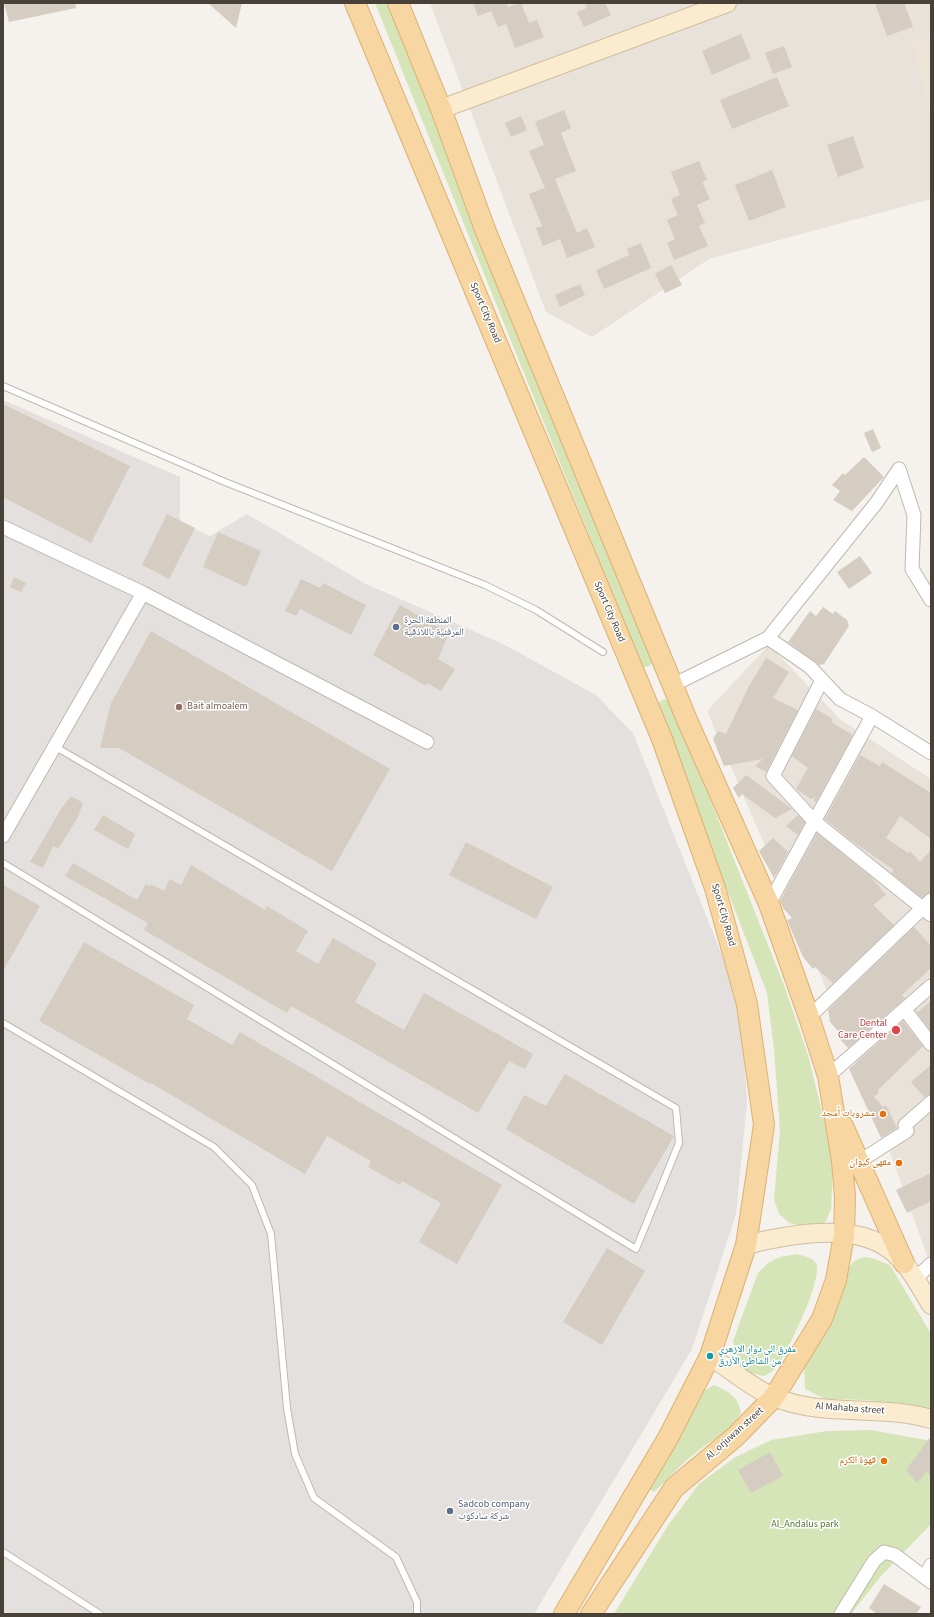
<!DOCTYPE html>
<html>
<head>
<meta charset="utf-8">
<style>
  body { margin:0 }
  #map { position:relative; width:934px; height:1617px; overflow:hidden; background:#f5f1ec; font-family:"Source Sans 3",sans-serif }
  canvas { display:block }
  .frame { position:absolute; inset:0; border:4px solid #48413a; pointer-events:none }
</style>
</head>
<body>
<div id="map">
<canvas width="934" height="1617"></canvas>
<div class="frame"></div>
</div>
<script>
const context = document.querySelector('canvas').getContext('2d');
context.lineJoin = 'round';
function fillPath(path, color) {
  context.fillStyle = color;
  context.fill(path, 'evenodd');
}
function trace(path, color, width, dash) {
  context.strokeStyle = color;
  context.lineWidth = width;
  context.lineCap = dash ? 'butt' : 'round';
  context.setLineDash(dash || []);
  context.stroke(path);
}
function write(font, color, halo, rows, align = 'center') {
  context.font = font + ' "Source Sans 3","Noto Naskh Arabic",sans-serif';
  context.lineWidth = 3;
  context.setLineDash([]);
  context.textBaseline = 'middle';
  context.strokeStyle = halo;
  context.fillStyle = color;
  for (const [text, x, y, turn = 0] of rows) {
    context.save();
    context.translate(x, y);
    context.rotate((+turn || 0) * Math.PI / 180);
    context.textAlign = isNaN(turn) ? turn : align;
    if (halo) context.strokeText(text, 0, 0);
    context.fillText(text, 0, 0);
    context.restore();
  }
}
fillPath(new Path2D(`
  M430,3H931V199L709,259L592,337L546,312Z
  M769,645L841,720L931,779V1267L858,1063L707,711Z`), '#e8e2da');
fillPath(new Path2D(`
  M3,400L180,477V523L210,536L247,514L366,584L503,644L596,695L633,733L740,1000L747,1102L736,1214L692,1349L534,1614H3Z`), '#e4e0dd');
fillPath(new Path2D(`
  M931,35V117L912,42Z`), '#ece4d7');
fillPath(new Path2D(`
  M375,3H389L654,659C652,664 650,667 644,667L641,664Z
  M665,699L673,706L784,985L808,1055L826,1128L833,1168L831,1209L826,1221L819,1227L811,1228L789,1223L779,1214L774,1199L780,1131L774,1049L767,993L658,711C658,705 658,701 665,699Z
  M797,1254C803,1256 812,1257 816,1263C824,1278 786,1356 775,1369C772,1372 768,1374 764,1376L750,1373L738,1363L733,1341L758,1273L768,1263L780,1257Z
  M864,1257L872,1258L890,1265L931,1334V1413L922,1409L868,1400L825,1399L805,1389L804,1365L839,1281L854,1261Z
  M714,1385C728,1391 739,1397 741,1413C731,1432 718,1436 702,1448C685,1460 670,1477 654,1492L647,1488L705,1390Z
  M871,1430L931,1441V1524L881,1576L851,1614H614L667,1527L699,1484L734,1458L771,1440L827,1431Z`), '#d6e5b8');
fillPath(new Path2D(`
  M4,3H75L76,8L9,22Z
  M208,3H242L236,28Z
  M473,3H509L507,4L508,7L521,3L529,23L537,20L544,37L515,48L506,24L498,27L491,11L478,16Z
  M585,3H605L611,15L584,27L577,12L587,8Z
  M875,3H904L913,27L887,36Z
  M741,34L751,58L712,75L702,51Z
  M784,46L792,67L773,74L765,53Z
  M777,77L789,106L732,129L720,100Z
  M564,110L571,128L561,133L576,171L555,179L577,233L587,228L595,247L567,258L560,239L543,246L536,228L542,226L529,194L545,188L529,151L544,145L535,122Z
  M521,116L527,130L511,137L505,123Z
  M853,136L864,168L838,177L827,145Z
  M699,161L707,180L702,182L710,199L697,205L705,223L699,226L708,246L674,260L667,243L675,239L667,220L678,215L671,199L680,195L671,172Z
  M772,170L786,207L749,221L735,185Z
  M641,243L651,268L604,289L596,270L629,255L627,249Z
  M671,265L682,285L665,293L655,274Z
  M580,284L585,295L560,307L555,295Z
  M3,404L130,466L91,543L3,497Z
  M873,429L881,448L872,452L864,433Z
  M864,457L884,477L852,511L833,500L840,491L832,485L843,473L845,475Z
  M167,514L195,528L169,579L142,565Z
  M218,532L261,551L246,587L203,567Z
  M860,556L872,573L849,589L837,572Z
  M14,577L26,583L21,592L10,587Z
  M301,579L320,588L323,583L366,605L351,635L300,609L296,616L285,611Z
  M400,605L449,633L438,659L455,669L441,691L427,683L426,686L373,655Z
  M823,607L833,614L835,611L847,620L849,626L824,664L819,665L788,642L810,611L816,616Z
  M151,631L390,769L332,871L119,748H100L111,703Z
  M766,658L789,672L773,698L798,710L766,772L755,766L763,759L724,766L713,739L718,731L726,734L749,686Z
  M816,709L833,719L831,722L853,735L816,802L813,800L816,797L811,799L796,789L808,768L792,756Z
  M860,755L880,766L882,762L931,793V839L900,816L886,838L908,853L910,851L920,862L931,850V892L922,898L891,873L894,870L852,841L825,819Z
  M746,775L792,809L775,818L742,794L739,798L733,788Z
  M71,796L83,803L77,819L58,849L53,846L43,868L30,862L61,809Z
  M103,815L135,834L128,849L94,830Z
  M798,815L805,822L798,835L786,826Z
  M817,833L871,877L886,895L873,905L894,925L833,983L815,967L813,969L803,957L787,920L792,918L783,908L780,901Z
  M773,838L788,852L774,878L759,851Z
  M466,842L553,887L536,919L449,875Z
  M73,863L137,900L146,884L150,886L151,884L164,891L170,879L181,885L191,865L265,910L267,906L308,931L296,951L318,964L333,938L377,963L355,1002L404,1030L424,993L533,1054L525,1069L509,1061L478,1113L291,1006L287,1013L144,930L148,923L65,876Z
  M3,885L40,906L3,971Z
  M914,927L931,946V968L902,995L905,998L848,1048L838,1037L841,1034L830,1022L828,1010Z
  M84,942L194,1005L187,1019L232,1045L240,1032L502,1185L457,1264L419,1242L441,1203L402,1181L400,1185L368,1167L371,1161L327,1136L305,1174L151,1083L150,1084L39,1021Z
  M931,1001V1031L915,1010L918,1012Z
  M903,1021L923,1046L878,1090L879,1092L874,1097L883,1107L886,1105L897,1128L881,1138L849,1069Z
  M931,1065V1094L924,1097L911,1082Z
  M565,1074L674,1136L634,1204L506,1129L524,1095L546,1106Z
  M931,1173V1201L907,1213L896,1190Z
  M607,1248L645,1271L602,1345L563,1322Z
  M931,1436V1475L926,1472L917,1483L906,1470Z
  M770,1452L783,1476L751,1493L738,1470Z
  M884,1584L921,1607L916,1614H877L869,1608Z`), '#d5ccc2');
const lane = new Path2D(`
  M3,386L225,482L485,585L536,610L603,652
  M3,863L636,1249L679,1143L676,1108L54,746
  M3,1023L214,1147L252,1185L271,1234L287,1408L295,1454L314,1498L396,1557L417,1602V1614
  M3,1552L100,1614`);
const street = new Path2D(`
  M899,469L914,515L912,569L931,600
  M3,527L143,593L427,742
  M768,638L810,667L840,699L872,716L931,753
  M822,680L773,776L814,821L931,915
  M673,685L768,638L877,502L899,469
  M3,836L143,593
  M769,904L872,716
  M905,1010L931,1044
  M809,1017L931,900
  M828,1076L931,986
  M860,1161L907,1131L905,1125L931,1102
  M916,1278L931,1264
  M925,1577L931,1565
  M841,1614L874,1561L884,1552L895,1555L931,1582`);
const secondary = new Path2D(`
  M441,109L727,3
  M746,1245C785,1235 845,1224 881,1244C905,1257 918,1283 931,1305
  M710,1356C731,1370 752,1388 774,1397C824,1418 880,1404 931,1419`);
const primary = new Path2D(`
  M355,3L662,739L715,888L747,1004L764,1125L746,1245L710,1356L668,1438L564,1614
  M398,3L441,109L486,232L687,720L769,904L809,1017L828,1076L842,1161L845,1197L844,1235L836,1280L822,1319L774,1397L736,1436L674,1488L591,1614
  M843,1126L904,1263`);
trace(lane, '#c0b8af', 8);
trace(street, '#c0b8af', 15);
trace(secondary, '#d0be9f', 20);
trace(primary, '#dcb173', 22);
trace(lane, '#fff', 6);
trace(street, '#fff', 13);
trace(secondary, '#fbeccf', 18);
trace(primary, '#f7d6a2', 20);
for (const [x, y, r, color] of [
  [396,627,4,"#5c6f8a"],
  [179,707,4,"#8d6e63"],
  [896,1030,5,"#e0444e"],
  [883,1114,4,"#e8710a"],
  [899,1163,4,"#e8710a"],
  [710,1356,4,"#0f9aa8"],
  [884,1461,4,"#e8710a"],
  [450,1511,4,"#5c6f8a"]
]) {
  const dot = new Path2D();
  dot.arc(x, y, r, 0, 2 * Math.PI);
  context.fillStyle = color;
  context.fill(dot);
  trace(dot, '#fff', 1.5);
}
write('10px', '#48413a', '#fff', [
  ["Sport City Road",485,313,67],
  ["Sport City Road",609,612,67],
  ["Sport City Road",723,915,74],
  ["Al Mahaba street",850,1409,4],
  ["Al_orjuwan street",735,1434,-42]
]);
write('10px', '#4e5e75', '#fff', [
  ["المنطقة الحرة",404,621],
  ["المرفئية باللاذقية",404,633],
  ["Sadcob company",458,1505],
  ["شركة سادكوب",458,1517]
], 'left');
write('10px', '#785e54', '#fff', [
  ["Bait almoalem",187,707]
], 'left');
write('10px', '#be3a42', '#fff', [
  ["Dental",887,1024],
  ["Care Center",887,1036]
], 'right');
write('10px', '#c56008', '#fff', [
  ["مشروبات أمجد",875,1114],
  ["مقهى كيوان",891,1163],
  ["قهوة الكرم",876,1461]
], 'right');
write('10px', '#0d838f', '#fff', [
  ["مفرق الى دوار الازهري",718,1350],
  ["من الشاطئ الأزرق",718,1362]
], 'left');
write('10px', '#527730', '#fff', [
  ["Al_Andalus park",805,1525]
]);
</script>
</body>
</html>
